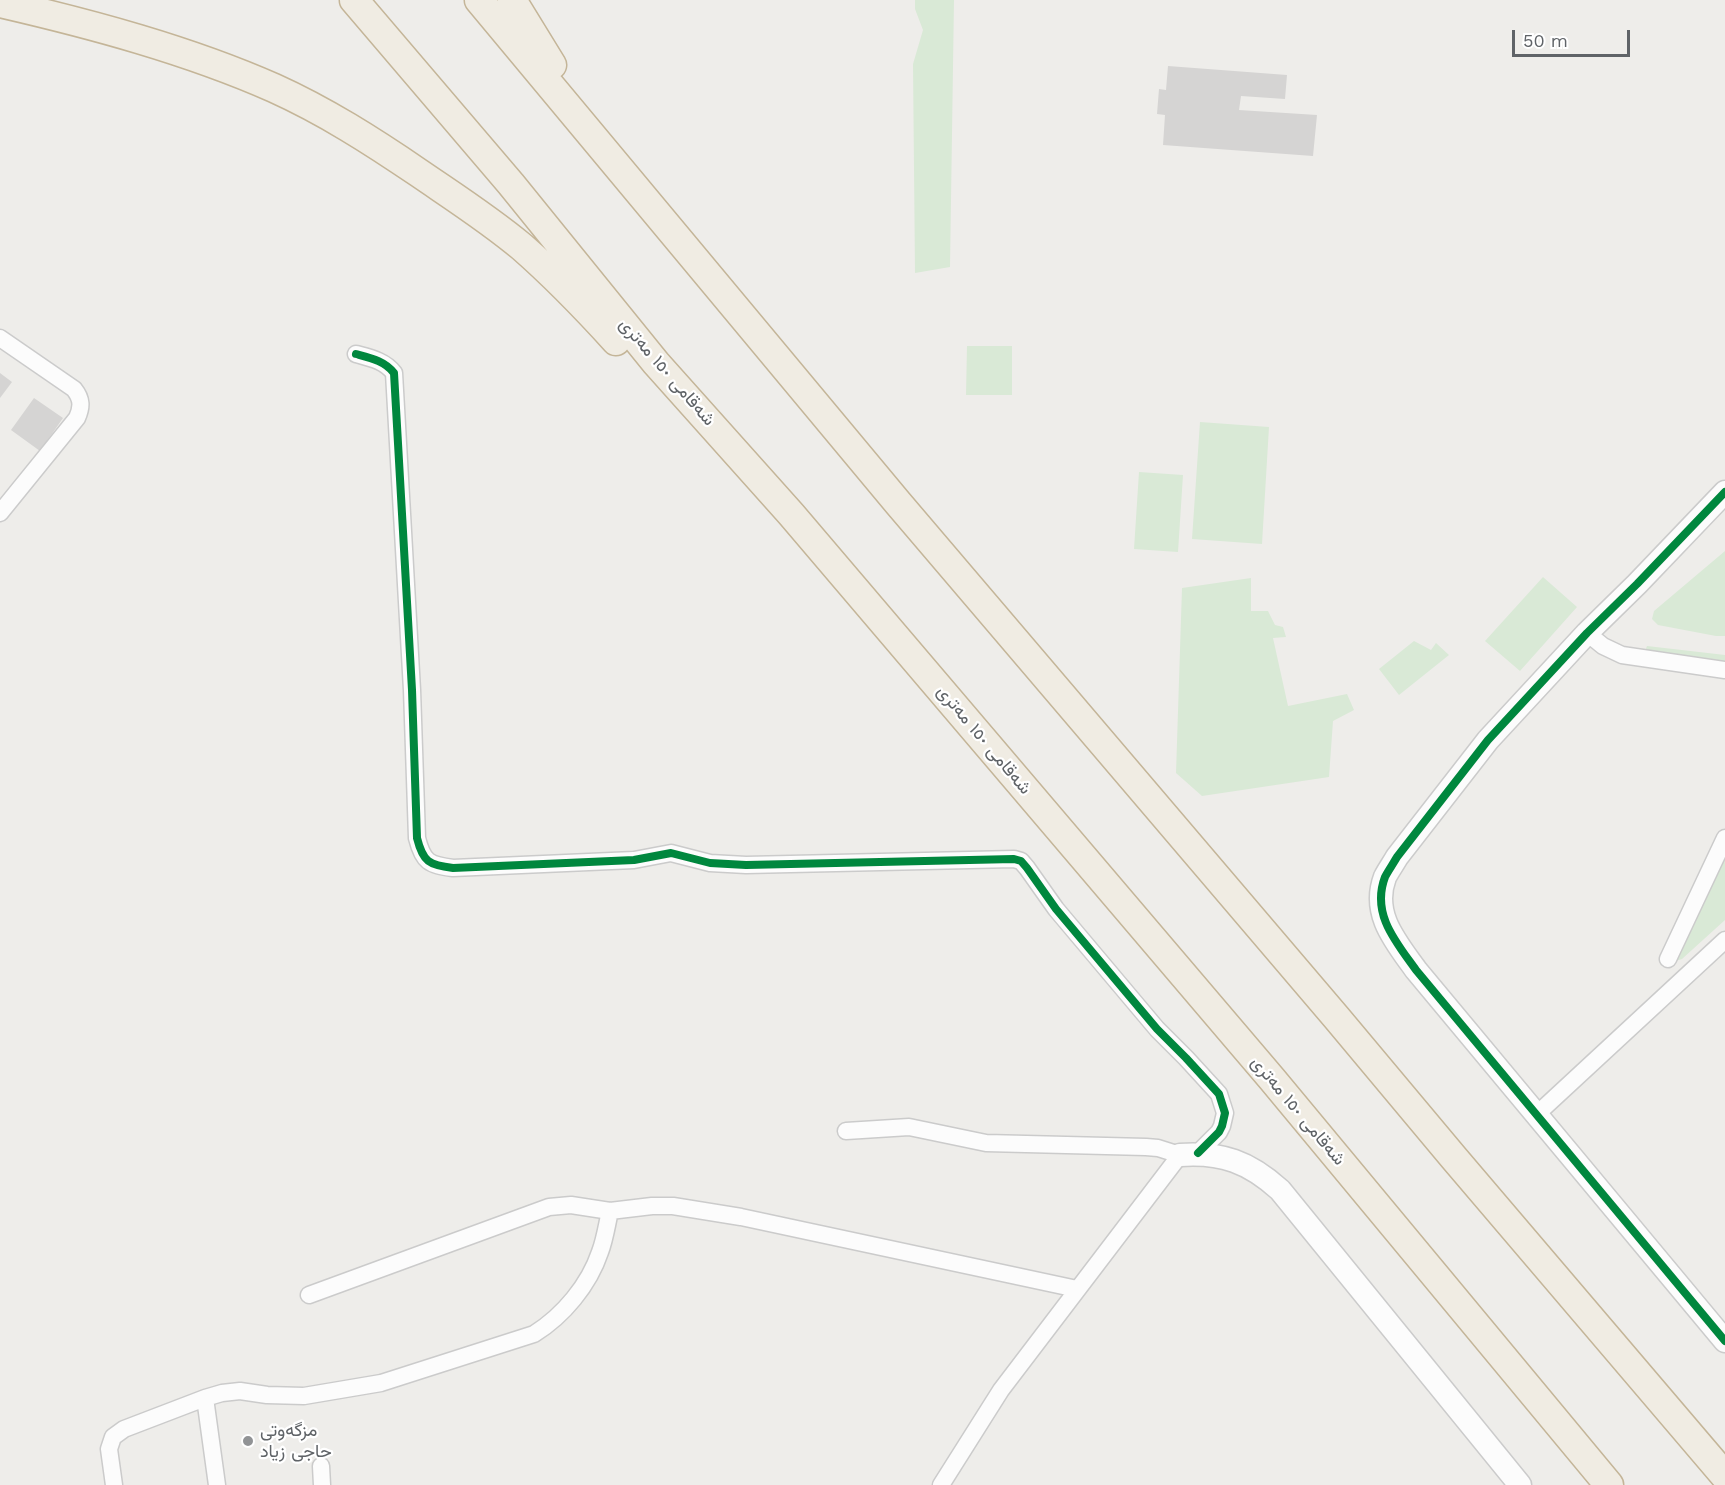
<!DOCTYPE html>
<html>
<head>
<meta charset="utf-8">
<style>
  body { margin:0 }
  #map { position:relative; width:1725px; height:1485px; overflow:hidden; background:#eeedea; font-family:"Work Sans",sans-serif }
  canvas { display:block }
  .scale { position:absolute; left:1512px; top:30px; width:118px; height:27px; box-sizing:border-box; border:3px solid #5f6367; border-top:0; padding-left:8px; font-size:18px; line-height:21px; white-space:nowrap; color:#5f6367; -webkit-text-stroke:4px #fff; paint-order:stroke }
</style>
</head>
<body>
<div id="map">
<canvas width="1725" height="1485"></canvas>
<div class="scale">50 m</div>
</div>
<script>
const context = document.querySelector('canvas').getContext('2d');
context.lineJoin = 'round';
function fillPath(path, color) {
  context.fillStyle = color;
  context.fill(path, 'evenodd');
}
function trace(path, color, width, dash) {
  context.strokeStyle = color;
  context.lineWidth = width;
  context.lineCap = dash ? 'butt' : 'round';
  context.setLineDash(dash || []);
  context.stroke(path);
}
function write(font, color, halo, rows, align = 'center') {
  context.font = font + ' "Work Sans",Vazirmatn,sans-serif';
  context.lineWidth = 4.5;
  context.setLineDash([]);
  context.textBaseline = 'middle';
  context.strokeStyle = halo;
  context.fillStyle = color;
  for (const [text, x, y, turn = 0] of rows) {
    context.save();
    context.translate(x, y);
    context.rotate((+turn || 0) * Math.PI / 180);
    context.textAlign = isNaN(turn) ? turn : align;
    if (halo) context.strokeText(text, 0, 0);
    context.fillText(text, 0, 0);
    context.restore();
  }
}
fillPath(new Path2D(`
  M915,0H954L950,267L915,273L913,64L923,30L915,9Z
  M967,346H1012V395H966Z
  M1200,422L1269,427L1262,544L1192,539Z
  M1139,472L1183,475L1178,552L1134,549Z
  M1725,551V636H1716L1658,625L1652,619L1654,611Z
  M1543,577L1577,607L1520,671L1485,641Z
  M1251,578V611H1268L1275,625L1283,627L1286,637L1273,638L1288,706L1347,694L1354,710L1333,721L1329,777L1202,796L1176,773L1182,588Z
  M1414,641L1431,650L1436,643L1449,655L1399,695L1379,669Z
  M1647,646L1725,655V665L1644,654Z
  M1725,853V920L1682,959L1672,962Z`), '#d9e9d6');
fillPath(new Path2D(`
  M1168,66L1287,75L1285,99L1241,96L1239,110L1317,115L1313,156L1163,145L1165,115L1157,114L1159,89L1166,90Z
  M0,373L12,382L0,398Z
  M34,398L63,418L40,451L11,430Z`), '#d5d4d3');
const street = new Path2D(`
  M0,338L74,389C82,399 82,407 77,418L0,513
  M356,354C371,358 385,361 394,373L412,690L417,838C423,862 429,865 453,868L634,860L671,853L710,863L746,865L1014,859L1021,861L1027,868L1056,909L1157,1029L1186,1058L1219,1094L1225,1113L1222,1126L1219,1132L1198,1153
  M1587,633L1603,646L1622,655L1725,670
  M1668,959L1725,838
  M1536,1115L1725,940
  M846,1131L909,1127L986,1143L1146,1147L1158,1148L1180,1155L1001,1390L941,1485
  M309,1295L549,1207L571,1205L610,1211L652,1206H673L741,1217L1077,1289
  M205,1398L217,1485
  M321,1466L322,1485
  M114,1485L109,1449L113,1437L124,1429L205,1398L222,1393L240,1391L267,1395L304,1396L381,1383L534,1334C563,1316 589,1285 600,1252C605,1239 607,1224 610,1211`);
const secondary = new Path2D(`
  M1725,492L1637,584L1587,633L1488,740L1397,857C1393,864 1388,871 1385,877C1371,914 1396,942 1416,970L1725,1341
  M1180,1155C1222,1152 1249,1162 1280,1190L1520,1485`);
const highway = new Path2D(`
  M354,0L511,184L656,363L791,514L1272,1079L1609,1485
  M479,0L898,503L1336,1017L1454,1158L1725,1476
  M512,0L552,65
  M0,3C91,24 188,50 274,88C325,111 372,141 419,173C454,197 490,220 522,247C555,276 586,308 616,341`);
trace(street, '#cbcbcb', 19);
trace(secondary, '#cbcbcb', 25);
trace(highway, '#c4b598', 31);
trace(street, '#fcfcfc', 16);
trace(secondary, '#fcfcfc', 22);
trace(highway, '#f0ece3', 28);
trace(new Path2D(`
  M356,354C371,358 385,361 394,373L412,690L417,838C423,862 429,865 453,868L634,860L671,853L710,863L746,865L1014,859L1021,861L1027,868L1056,909L1157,1029L1186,1058L1219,1094L1225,1113L1222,1126L1219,1132L1198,1153
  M1725,492L1637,584L1587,633L1488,740L1397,857C1393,864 1388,871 1385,877C1371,914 1396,942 1416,970L1725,1341`), '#00873e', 8);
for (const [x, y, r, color] of [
  [248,1441,6,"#919395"]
]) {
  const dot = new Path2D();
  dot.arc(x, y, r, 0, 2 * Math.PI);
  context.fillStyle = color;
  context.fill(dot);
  trace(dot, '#fff', 2);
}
write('18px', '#5f6367', '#fff', [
  ["شەقامی ١٥٠ مەتری",667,372,49],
  ["شەقامی ١٥٠ مەتری",984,740,50],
  ["شەقامی ١٥٠ مەتری",1298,1111,50]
]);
write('18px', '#5f6367', '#fff', [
  ["مزگەوتی",260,1431],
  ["حاجی زیاد",260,1452]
], 'left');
</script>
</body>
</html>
